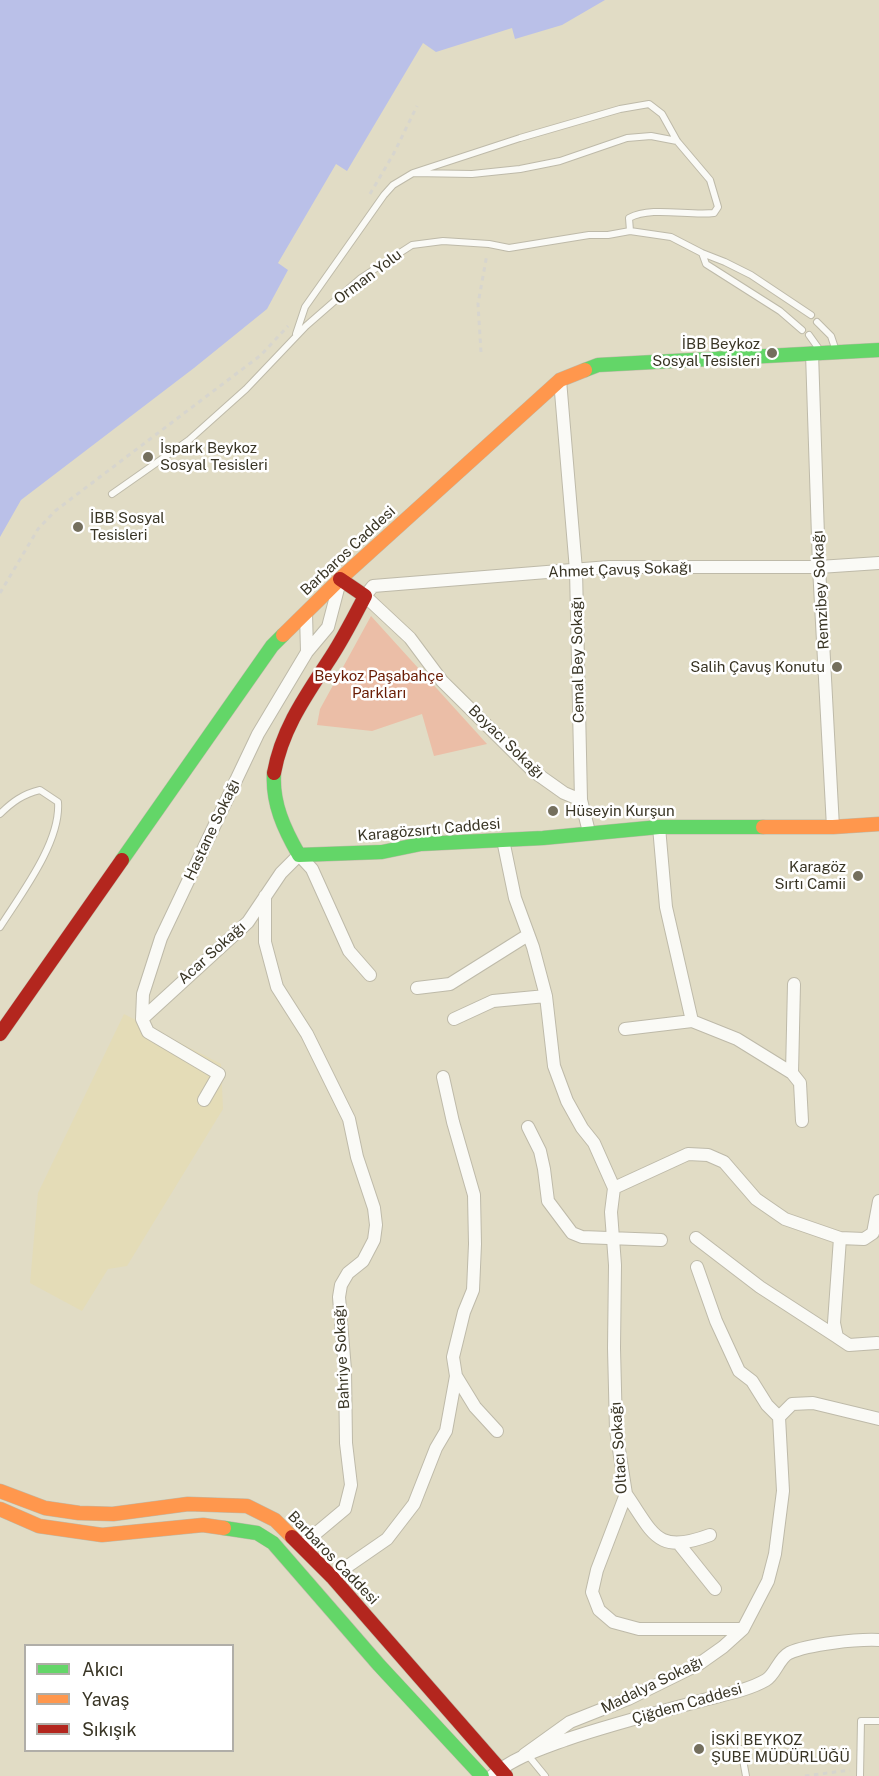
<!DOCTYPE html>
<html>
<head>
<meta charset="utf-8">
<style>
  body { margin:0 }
  #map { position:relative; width:879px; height:1776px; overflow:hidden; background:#e1dcc5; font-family:"Public Sans",sans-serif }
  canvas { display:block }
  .legend { position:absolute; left:24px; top:1644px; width:210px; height:108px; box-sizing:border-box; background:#fff; border:2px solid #b0aea8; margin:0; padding:8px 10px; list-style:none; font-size:18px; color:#393525 }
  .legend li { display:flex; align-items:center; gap:12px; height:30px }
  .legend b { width:30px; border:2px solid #b0aea8 }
</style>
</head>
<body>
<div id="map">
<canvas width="879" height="1776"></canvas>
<ul class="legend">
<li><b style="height:8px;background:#63d668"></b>Akıcı</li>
<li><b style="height:8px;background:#ff974d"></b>Yavaş</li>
<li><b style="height:8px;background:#b3261e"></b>Sıkışık</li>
</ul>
</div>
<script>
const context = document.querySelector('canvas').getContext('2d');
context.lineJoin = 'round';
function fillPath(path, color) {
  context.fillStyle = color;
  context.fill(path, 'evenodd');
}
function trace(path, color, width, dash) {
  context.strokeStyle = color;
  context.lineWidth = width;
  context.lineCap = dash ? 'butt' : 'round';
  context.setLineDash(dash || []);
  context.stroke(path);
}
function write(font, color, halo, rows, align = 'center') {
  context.font = font + ' "Public Sans",sans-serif';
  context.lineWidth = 5;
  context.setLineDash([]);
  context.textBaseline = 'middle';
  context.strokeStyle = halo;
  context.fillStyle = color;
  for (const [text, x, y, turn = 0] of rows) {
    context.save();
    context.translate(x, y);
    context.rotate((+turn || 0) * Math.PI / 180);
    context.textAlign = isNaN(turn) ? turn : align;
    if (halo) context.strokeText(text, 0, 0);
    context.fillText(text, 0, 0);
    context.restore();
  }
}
fillPath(new Path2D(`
  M124,1014L221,1064L223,1109L127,1266L108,1269L82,1311L30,1283L38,1193Z`), '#e4dcb7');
fillPath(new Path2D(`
  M371,616L487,744L434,756L422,714L372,731L317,725L320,709Z`), '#ebbea7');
fillPath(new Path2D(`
  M0,0H605L562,25L515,39L512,28L436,52L423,43L347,171L336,164L278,263L288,270L267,309L194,368L21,500L0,537Z`), '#bac0e8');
const lane = new Path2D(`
  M413,173L520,138L620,109L649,104L662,114L677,141L710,180L718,207L714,213C687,216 652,206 629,218L630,231
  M702,253L706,264L780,311L802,330
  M817,322L831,336L836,351
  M296,334L305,307L384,195L393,185L413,173L472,174L520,169L560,161L627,138L651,136L677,141
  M809,335L819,349
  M112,494L189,440L246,389L306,326L361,278L412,245L443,241L489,244L509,248L589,235H608L630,231L671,237L702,253L725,262L751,275L811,315
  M0,814C12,802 23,794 40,790L58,802C61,842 21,894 0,927
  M741,1749L746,1776
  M527,1754L545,1776
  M860,1776L861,1721H879`);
const street = new Path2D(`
  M812,353L819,567L833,827
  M560,380L576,570L581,800L589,832
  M306,613L307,652
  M581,800L564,793L533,771L442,681L410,638L365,596L373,586L609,567H819L879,563
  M659,827L666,907L692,1021L737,1039L792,1073L800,1083L802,1121
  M503,840L515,898L533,947L546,996L554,1066L567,1101L582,1128L594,1143L614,1188L611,1212L615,1265L614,1348L616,1430L626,1494L597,1570L592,1592L599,1610L613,1622L639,1629H743
  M265,896V942L277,987L307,1034L349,1119L357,1157L374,1208L376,1225L374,1240L363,1261L348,1273L341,1285L339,1297L345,1370L346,1443L351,1485L345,1509L302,1545
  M417,988L450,984L528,935
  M142,1019L248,922L281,873L299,855L312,869L349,951L370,975
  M454,1019L493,1001L546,996
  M625,1029L692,1021
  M792,1073L794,984
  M204,1100L219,1074L148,1032L142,1019L143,994L161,938L258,734L307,652L328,627L340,581
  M528,1127L540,1151L544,1169L548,1201L572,1233L582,1237L661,1240
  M614,1188L688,1154L708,1155L724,1162L756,1199L785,1219L840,1238L864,1239L873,1233L879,1201
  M696,1238L760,1287L837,1337L834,1323L840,1238
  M697,1267L716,1321L739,1371L752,1381L767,1405L779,1417
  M837,1337L849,1345L877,1343
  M456,1376L475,1407L497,1431
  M626,1494C654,1534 656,1555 710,1535
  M679,1544L715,1589
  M332,1577L387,1539L414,1504L436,1448L446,1431L456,1376L453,1357L464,1312L473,1290L475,1244L474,1195L453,1122L443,1077
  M524,1755L570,1722L628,1699L699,1664L723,1647L743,1629L768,1581L775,1554L783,1491L779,1417L792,1404L813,1403L879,1419
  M492,1776C513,1758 538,1750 565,1740C609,1725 655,1713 700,1701C721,1695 747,1691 766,1680C775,1675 779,1658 789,1653C809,1644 857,1639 879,1640`);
const fast = new Path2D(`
  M585,370L598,365L879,350
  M274,773C272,803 284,829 299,855L382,852L421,844L543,838L659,827H763
  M122,860L272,646L283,635
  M224,1528L257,1533L273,1543L379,1665L482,1776`);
const slow = new Path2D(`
  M283,635L340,579L560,380L585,370
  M763,827H833L879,824
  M0,1491L45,1508L79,1513L113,1514L188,1504L247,1506L275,1520L292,1537
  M0,1509L39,1526L102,1535L203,1525L224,1528`);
const jam = new Path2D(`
  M274,773C282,728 307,694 331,657C344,637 354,617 365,596L340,579
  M0,1034L122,860
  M292,1537L332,1577L506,1776`);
trace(lane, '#bebaa9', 8);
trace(street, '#bebaa9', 14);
trace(fast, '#bebaa9', 15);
trace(slow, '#bebaa9', 15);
trace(jam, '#bebaa9', 15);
trace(new Path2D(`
  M370,194L394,153L417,106
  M481,352L478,304L487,254
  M0,593L38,529L55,511L261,355L288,326
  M805,1776L850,1770`), '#d7d5ce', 3, [4.5, 4.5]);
trace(lane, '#fafaf6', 6);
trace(street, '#fafaf6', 12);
trace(fast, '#63d668', 14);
trace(slow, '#ff974d', 14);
trace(jam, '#b3261e', 14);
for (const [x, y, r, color] of [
  [772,353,6,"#746f5d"],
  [148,457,6,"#746f5d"],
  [78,527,6,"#746f5d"],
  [837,667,6,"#746f5d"],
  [553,811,6,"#746f5d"],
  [858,876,6,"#746f5d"],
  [699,1749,6,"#746f5d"]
]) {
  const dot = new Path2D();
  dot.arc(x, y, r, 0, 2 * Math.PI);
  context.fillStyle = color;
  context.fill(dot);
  trace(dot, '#fff', 2);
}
write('15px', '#393525', '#fff', [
  ["Orman Yolu",368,277,-37],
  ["Barbaros Caddesi",348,551,-43],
  ["Ahmet Çavuş Sokağı",620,570,-2],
  ["Remzibey Sokağı",821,590,-93],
  ["Cemal Bey Sokağı",578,660,-91],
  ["Boyacı Sokağı",506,742,44],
  ["Hastane Sokağı",212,830,-65],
  ["Karagözsırtı Caddesi",429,830,-5],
  ["Acar Sokağı",212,953,-42],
  ["Bahriye Sokağı",342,1357,-93],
  ["Oltacı Sokağı",619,1448,-94],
  ["Barbaros Caddesi",333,1558,46],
  ["Madalya Sokağı",652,1685,-26],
  ["Çiğdem Caddesi",687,1704,-16]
]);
write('15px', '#393525', '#fff', [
  ["İBB Beykoz",760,344,"right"],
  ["Sosyal Tesisleri",760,361,"right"],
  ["İspark Beykoz",160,448],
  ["Sosyal Tesisleri",160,465],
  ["İBB Sosyal",90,518],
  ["Tesisleri",90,535],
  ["Salih Çavuş Konutu",825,667,"right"],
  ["Hüseyin Kurşun",565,811],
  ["Karagöz",846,867,"right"],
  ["Sırtı Camii",846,884,"right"],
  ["İSKİ BEYKOZ",711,1740],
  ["ŞUBE MÜDÜRLÜĞÜ",711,1757]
], 'left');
write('15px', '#691c04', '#fff', [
  ["Beykoz Paşabahçe",379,676],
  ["Parkları",379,693]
]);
</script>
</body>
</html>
